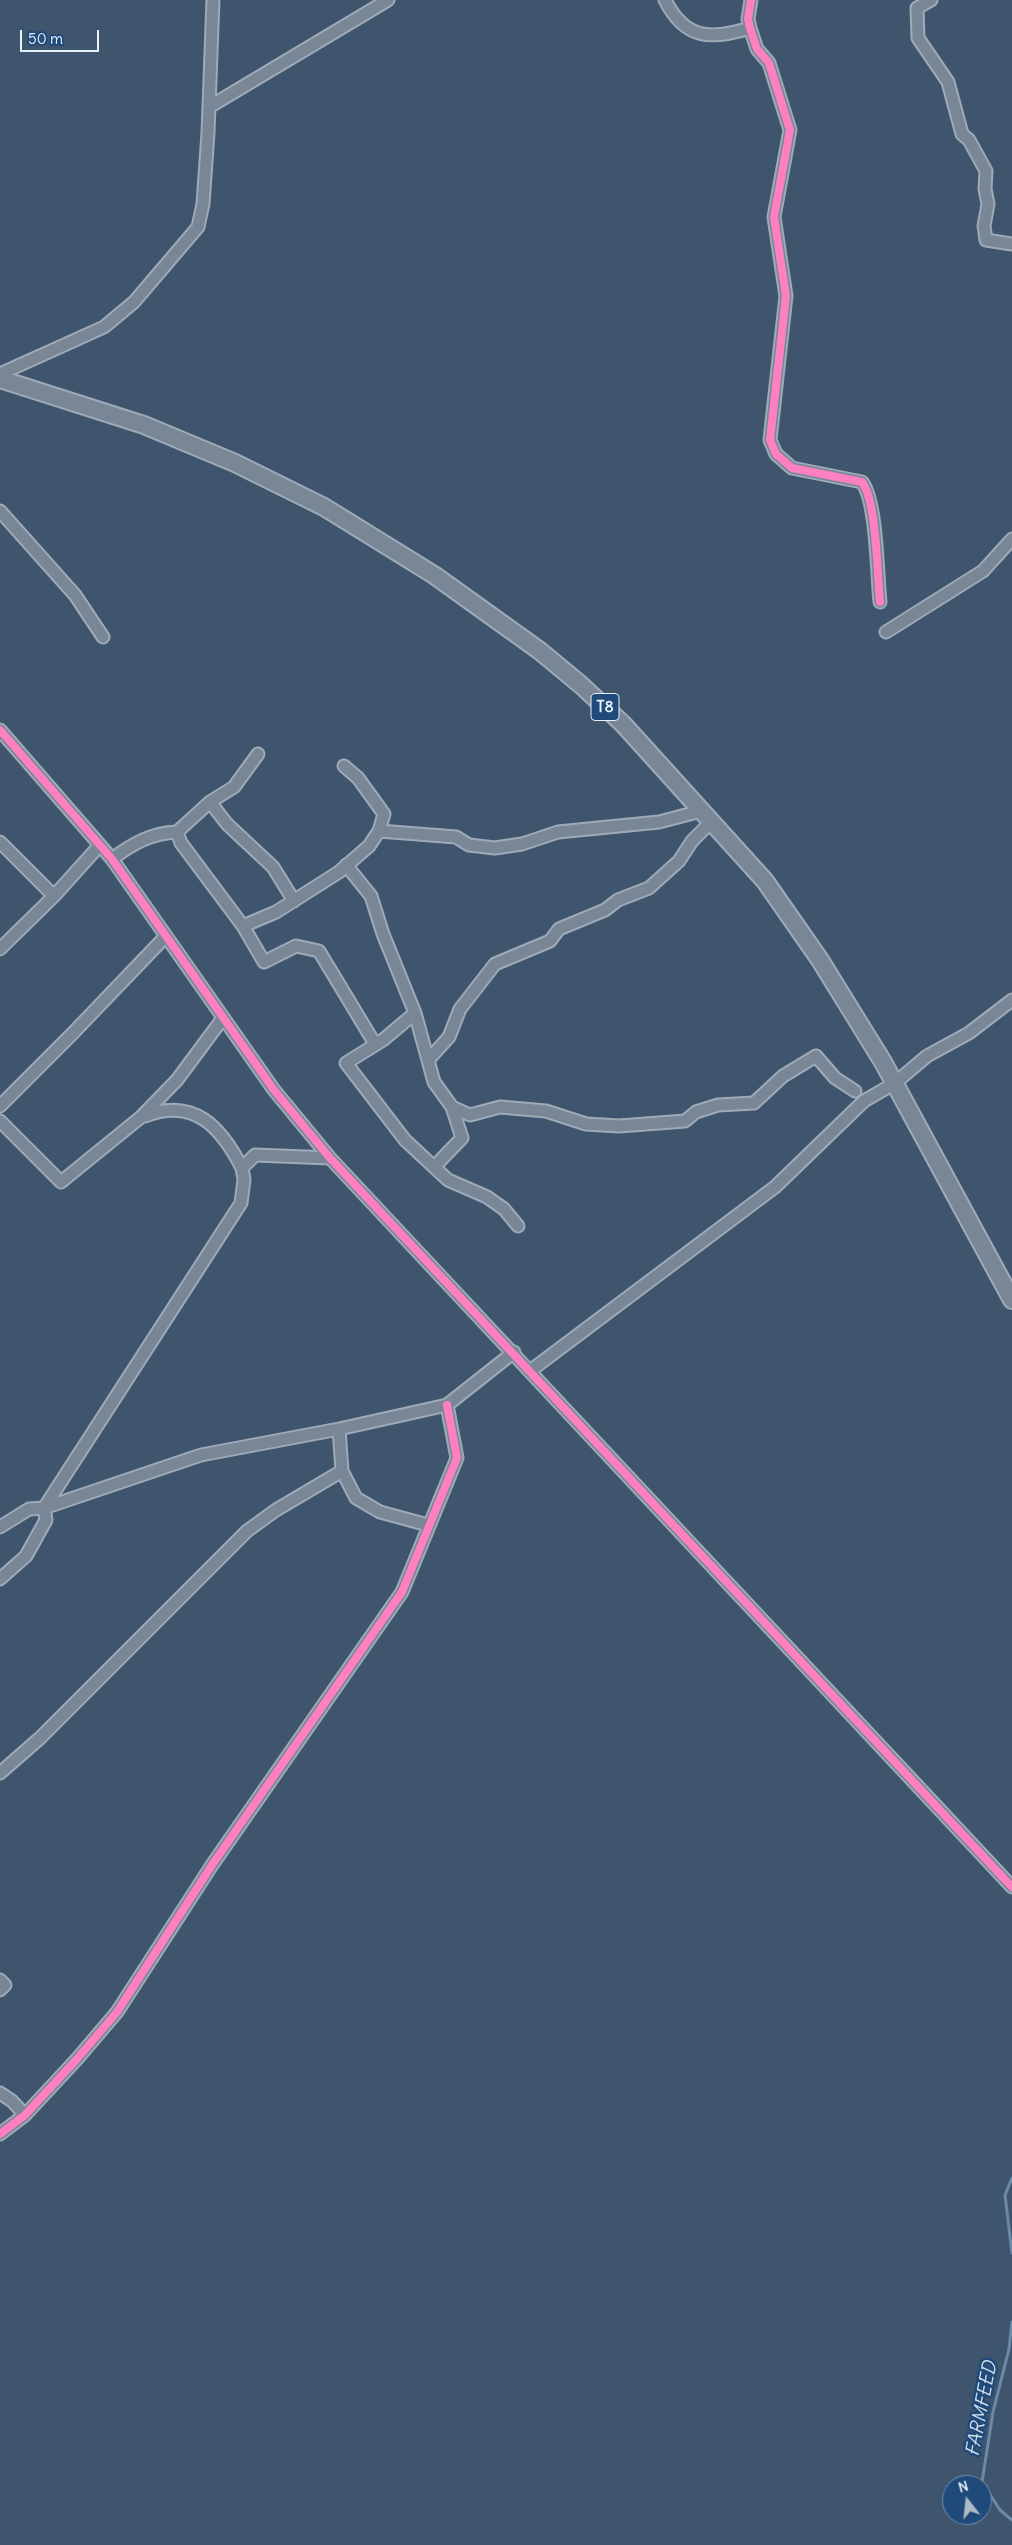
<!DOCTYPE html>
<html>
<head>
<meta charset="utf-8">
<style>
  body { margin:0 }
  #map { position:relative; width:1012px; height:2545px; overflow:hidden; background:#3f556e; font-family:Delius,sans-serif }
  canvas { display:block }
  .north { position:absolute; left:942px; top:2475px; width:50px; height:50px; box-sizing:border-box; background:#1f4a7a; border:1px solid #6f8dac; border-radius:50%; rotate:344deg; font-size:14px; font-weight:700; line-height:20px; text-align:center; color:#e8f1f8 }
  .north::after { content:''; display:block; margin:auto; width:18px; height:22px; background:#adbac8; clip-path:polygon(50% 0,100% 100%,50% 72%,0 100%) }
  .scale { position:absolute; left:20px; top:30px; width:79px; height:22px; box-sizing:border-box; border:2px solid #e8f1f8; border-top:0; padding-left:6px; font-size:15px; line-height:18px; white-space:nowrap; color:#e8f1f8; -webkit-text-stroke:4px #1f4a7a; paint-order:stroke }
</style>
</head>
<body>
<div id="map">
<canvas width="1012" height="2545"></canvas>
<div class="north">N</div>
<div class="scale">50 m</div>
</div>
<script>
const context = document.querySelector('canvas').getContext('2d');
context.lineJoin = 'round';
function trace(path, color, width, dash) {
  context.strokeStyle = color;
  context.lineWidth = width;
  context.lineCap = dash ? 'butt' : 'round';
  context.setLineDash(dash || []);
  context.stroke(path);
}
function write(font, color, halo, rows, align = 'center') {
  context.font = font + ' Delius,sans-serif';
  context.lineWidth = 5;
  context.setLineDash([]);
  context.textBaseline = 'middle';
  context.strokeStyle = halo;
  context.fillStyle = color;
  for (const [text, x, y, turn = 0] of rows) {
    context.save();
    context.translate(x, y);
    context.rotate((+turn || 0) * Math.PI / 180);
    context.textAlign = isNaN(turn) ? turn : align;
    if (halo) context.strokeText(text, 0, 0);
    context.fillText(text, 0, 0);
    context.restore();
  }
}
trace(new Path2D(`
  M1012,2178L1005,2195L1012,2253
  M1012,2322L1009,2349L993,2412L982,2482L1000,2510L1012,2520`), '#6c89a7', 3);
const minor = new Path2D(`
  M665,0C685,40 711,40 750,28
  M751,0L748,19L750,28L757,49L769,63L790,130L774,217L786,296L770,440L776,454L792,468L862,482C877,502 877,574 880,602
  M931,0L917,8L918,38L948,82L962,134L969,140L986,171L985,189L988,204L984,226L986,240L1012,244
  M209,107L388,0
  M0,374L104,327L134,302L198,227L203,204L208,133L213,0
  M0,511L75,595L103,637
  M886,632L983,571L1012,539
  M0,730L112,859L274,1090L330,1158L1012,1887
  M210,802L227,824L273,867L294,901
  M379,831L456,837L469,845L495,848L522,844L558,832L659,822L701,811
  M177,832L181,843L243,926L264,962L296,946L319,951L375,1044
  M0,842L54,896
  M112,859C132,844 151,833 177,832L210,802L234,787L258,754
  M346,865L371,896L383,934L415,1013L434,1082L452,1107L462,1138L434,1167
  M243,926L276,912L339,872L369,846L379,831L384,814L358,778L344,766
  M0,949L54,896L100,845
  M415,1013L383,1040L346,1063L405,1140L448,1180L487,1197L504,1209L518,1226
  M429,1059L449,1037L460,1009L495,964L550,941L559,929L605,910L618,900L649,888L679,861L692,841L711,822
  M0,1106L73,1033L166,936
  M452,1107L470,1115L500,1107L546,1111L586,1124L619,1126L685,1121L696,1112L718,1105L754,1103L783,1076L816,1056L835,1078L855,1091
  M145,1116C194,1097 221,1127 242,1168
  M0,1121L61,1182L141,1117L177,1080L223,1018
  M530,1371L775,1187L864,1101L895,1083L927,1056L969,1033L1012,1000
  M342,1471L356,1498L380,1512L428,1525
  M44,1508L201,1455L339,1429L447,1405L514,1352
  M44,1508L241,1203L244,1180L242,1168L255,1155L330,1158
  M0,1527L29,1509L44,1508L46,1520L26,1556L0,1579
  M0,1773L40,1738L247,1531L276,1510L342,1471L339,1429
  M0,1980L5,1985L0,1990
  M0,2093L12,2101L25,2115
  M0,2134L25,2115L77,2059L117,2012L212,1865L402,1592L457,1458L447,1405`);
const highway = new Path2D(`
  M0,379L144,425L235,463L324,507L434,575L540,651L581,685L623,724L765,881L820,960L883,1062L1012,1300`);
trace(minor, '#9faab7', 15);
trace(highway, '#9faab7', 20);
trace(minor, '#798695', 11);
trace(highway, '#798695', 16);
trace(new Path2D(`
  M751,0L748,19L750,28L757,49L769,63L790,130L774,217L786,296L770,440L776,454L792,468L862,482C877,502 877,574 880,602
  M0,730L112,859L274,1090L330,1158L1012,1887
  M0,2134L25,2115L77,2059L117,2012L212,1865L402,1592L457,1458L447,1405`), '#ff80c0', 8);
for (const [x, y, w] of [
  [605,707,28]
]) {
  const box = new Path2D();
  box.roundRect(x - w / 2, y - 13.5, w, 27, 4);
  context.fillStyle = '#1f4a7a';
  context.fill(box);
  trace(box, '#e8f1f8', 1);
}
write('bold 16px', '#e8f1f8', null, [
  ["T8",605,707]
]);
write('italic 19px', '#d0dde9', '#1f4a7a', [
  ["FARMFEED",982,2409,-79]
]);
</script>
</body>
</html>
